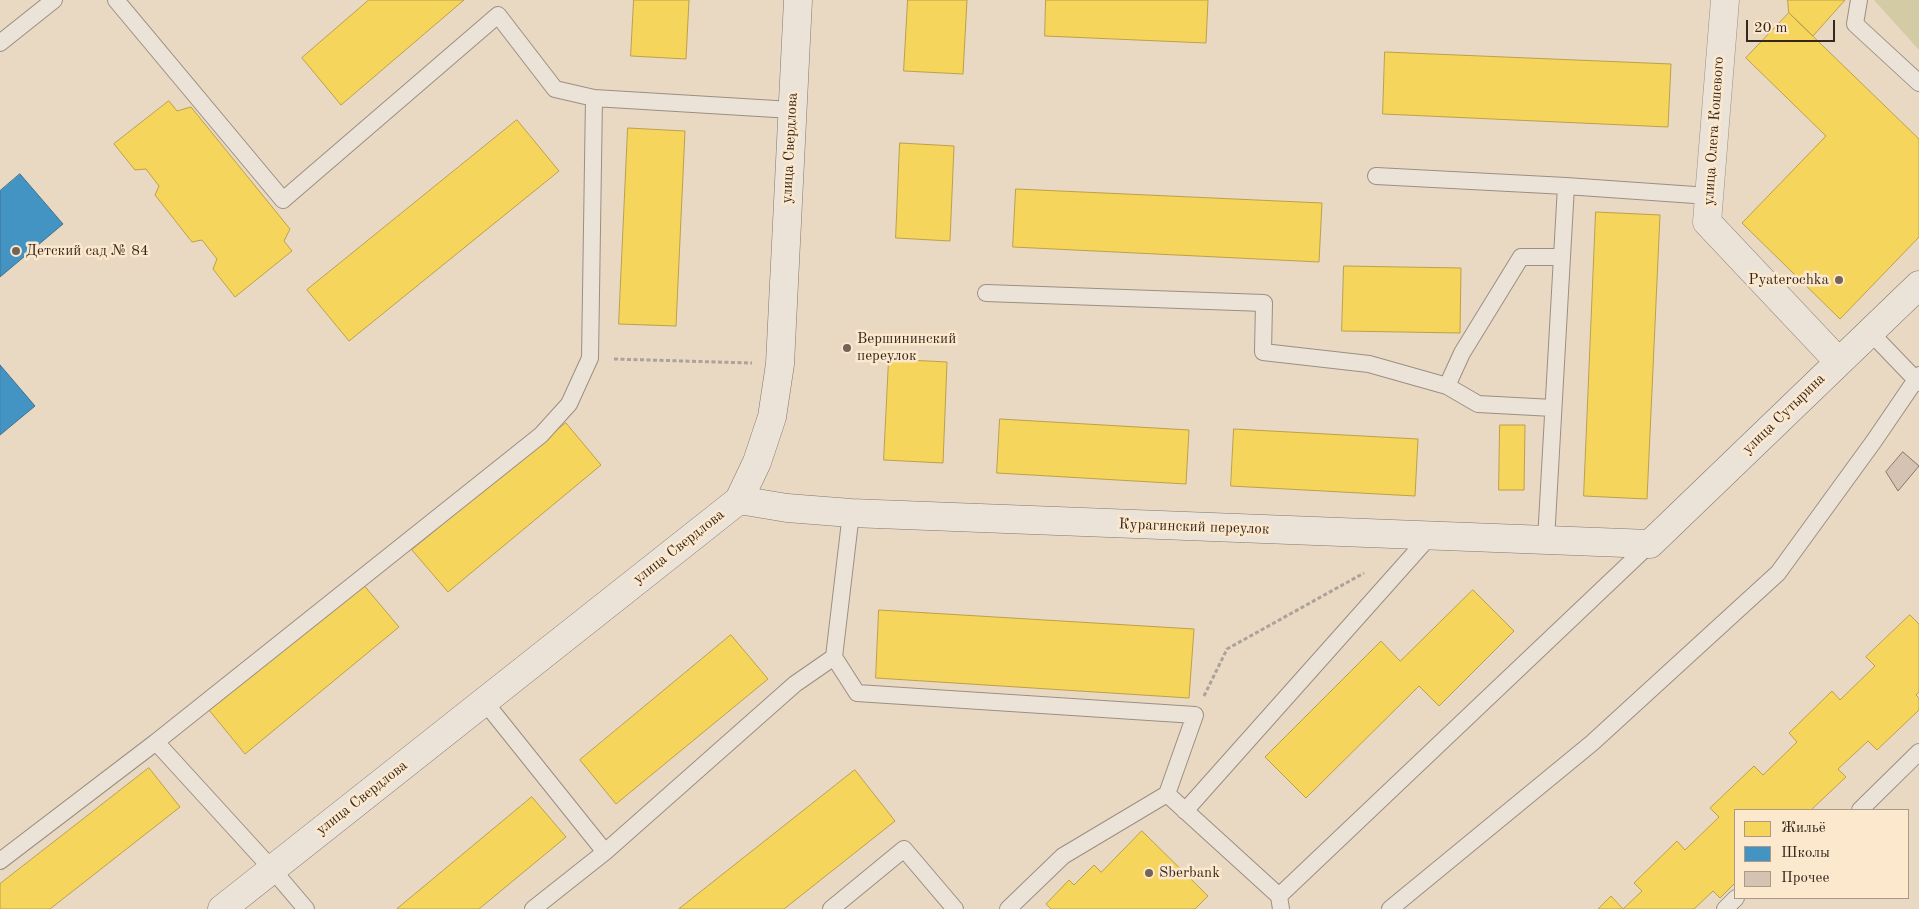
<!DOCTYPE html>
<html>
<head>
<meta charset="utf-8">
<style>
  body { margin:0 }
  #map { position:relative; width:1919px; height:909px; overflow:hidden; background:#e9d8c2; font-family:"Old Standard TT",serif }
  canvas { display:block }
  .legend { position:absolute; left:1734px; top:809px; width:175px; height:90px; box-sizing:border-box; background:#fce8cc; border:1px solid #ac9a86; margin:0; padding:6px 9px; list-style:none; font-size:15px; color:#35261e }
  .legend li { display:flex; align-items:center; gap:10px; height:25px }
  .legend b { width:25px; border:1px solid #ac9a86 }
  .scale { position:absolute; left:1746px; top:20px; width:89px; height:22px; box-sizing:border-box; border:2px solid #35261e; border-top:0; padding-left:6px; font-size:15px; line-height:18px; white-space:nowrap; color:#35261e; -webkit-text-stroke:4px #fce8cc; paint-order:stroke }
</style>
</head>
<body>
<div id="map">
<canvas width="1919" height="909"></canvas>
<ul class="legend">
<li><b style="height:14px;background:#f6d55c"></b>Жильё</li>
<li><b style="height:14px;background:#4393c3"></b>Школы</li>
<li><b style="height:14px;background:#d5c2b2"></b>Прочее</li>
</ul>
<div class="scale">20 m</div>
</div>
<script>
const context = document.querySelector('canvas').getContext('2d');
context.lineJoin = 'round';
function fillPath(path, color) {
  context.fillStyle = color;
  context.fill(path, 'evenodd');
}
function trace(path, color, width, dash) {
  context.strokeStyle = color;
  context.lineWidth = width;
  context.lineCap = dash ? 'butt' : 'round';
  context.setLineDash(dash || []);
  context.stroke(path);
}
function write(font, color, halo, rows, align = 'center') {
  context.font = font + ' "Old Standard TT",serif';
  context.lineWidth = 5;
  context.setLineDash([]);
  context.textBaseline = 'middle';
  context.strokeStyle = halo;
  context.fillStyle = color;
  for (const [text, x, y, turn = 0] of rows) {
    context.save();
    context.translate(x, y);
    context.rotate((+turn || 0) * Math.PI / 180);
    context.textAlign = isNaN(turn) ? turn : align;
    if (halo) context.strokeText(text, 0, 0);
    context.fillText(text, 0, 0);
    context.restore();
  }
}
fillPath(new Path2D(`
  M1874,0H1919V50Z`), '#d2cba3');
const homes = new Path2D(`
  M369,0H464L341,105L302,58Z
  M634,0H689L686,59L631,56Z
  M908,0H967L963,74L904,71Z
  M1046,0H1208L1206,43L1045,36Z
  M1788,0H1845L1813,36L1789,13Z
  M1789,13L1919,139V237L1840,319L1742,223L1826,136L1746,58Z
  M1385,52L1671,64L1668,127L1383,114Z
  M169,101L177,111L191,107L290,229L284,241L292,251L235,297L213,269L217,259L202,240L192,242L155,195L159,186L146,169L135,170L114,144Z
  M517,120L559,171L349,341L307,290Z
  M628,128L685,131L676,326L619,324Z
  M900,143L954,146L950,241L896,238Z
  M1016,189L1322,203L1319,262L1013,247Z
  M1596,212L1660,215L1647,499L1584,496Z
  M1344,266L1461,268L1460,333L1342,331Z
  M889,359L947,362L943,463L884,460Z
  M1000,419L1189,430L1186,484L997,473Z
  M566,423L601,465L448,592L412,550Z
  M1500,425H1525L1524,490H1499Z
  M1234,429L1418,439L1415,496L1231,486Z
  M362,583L399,627L245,754L209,710Z
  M1473,590L1514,631L1439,706L1419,686L1306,798L1265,757L1381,641L1400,661Z
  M879,610L1194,629L1189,698L876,678Z
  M1910,615L1919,624V692L1916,695L1919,698V710L1877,750L1868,741L1838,769L1846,777L1811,810H1735V883L1720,898L1713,891L1694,909H1598L1611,896L1623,909L1642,891L1634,883L1677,841L1685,850L1719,817L1710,808L1754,766L1763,775L1797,742L1789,733L1832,691L1840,700L1875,666L1866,657Z
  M731,635L768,679L616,804L580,760Z
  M149,768L180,807L50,909H0V884Z
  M855,770L895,821L784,909H679Z
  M532,797L566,837L479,909H397Z
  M1142,831L1208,896L1195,909H1051L1046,904L1069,880L1074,885L1094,865L1101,872Z`);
fillPath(homes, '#f6d55c');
trace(homes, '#bca049', 1);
const schools = new Path2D(`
  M20,174L63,224L0,277V191Z
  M0,365L35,406L0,435Z`);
fillPath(schools, '#4393c3');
trace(schools, '#3f7292', 1);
const building = new Path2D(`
  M1903,452L1919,466L1898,491L1886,472Z`);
fillPath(building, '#d5c2b2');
trace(building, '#82776c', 1);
const lane = new Path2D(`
  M116,0L283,200L498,15L555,89L594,98
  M1859,0L1855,24L1919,83
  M0,43L54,0
  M1376,176L1566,186
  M986,293L1264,303L1263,352L1369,364L1447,386L1478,404L1553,408
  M1869,331L1919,383
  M1447,386L1462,353L1521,257H1562
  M851,513L834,657L857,693L1195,715L1167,794L1279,896L1281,909
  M1546,540L1566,186L1709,196
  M484,701L605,852L795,684L834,657
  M156,742L541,435L569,404L590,358L594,98L792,110
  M1860,810L1919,752
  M1185,811L1430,536
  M0,861L156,742L272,869L306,909
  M1279,896L1650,544
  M533,909L605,852
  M831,909L904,849L955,909
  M1008,909L1063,856L1167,794
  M1390,909L1592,743L1778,573L1874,441L1919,375
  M1725,909L1736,898`);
const street = new Path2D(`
  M1725,0L1707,222L1838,361`);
const secondary = new Path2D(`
  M739,500L787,508L851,513L1650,544L1919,285
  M222,909L739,500L757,462L772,417L780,364L798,0`);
trace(lane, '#9b8f82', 18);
trace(street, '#9b8f82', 29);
trace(secondary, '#82776c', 29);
trace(new Path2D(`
  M614,359L752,363
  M1204,696L1227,649L1364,573`), '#aba299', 3, [4, 2.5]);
trace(lane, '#ece3d8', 16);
trace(street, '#ece3d8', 28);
trace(secondary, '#ece3d8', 28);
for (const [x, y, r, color] of [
  [16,251,5,"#746457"],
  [1839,280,5,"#746457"],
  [847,348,5,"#746457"],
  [1149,873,5,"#746457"]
]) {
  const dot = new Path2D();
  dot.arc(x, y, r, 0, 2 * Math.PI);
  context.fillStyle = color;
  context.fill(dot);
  trace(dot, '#fce8cc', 2);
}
write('15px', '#35261e', '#fce8cc', [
  ["улица Олега Кошевого",1714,131,-86],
  ["улица Свердлова",790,148,-87],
  ["улица Сутырина",1784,414,-44],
  ["Курагинский переулок",1194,527,2],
  ["улица Свердлова",679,547,-38],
  ["улица Свердлова",362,798,-38]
]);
write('15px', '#35261e', '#fce8cc', [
  ["Детский сад № 84",26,251],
  ["Pyaterochka",1829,280,"right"],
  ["Вершининский",857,339],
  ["переулок",857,356],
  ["Sberbank",1159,873]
], 'left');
</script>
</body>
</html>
